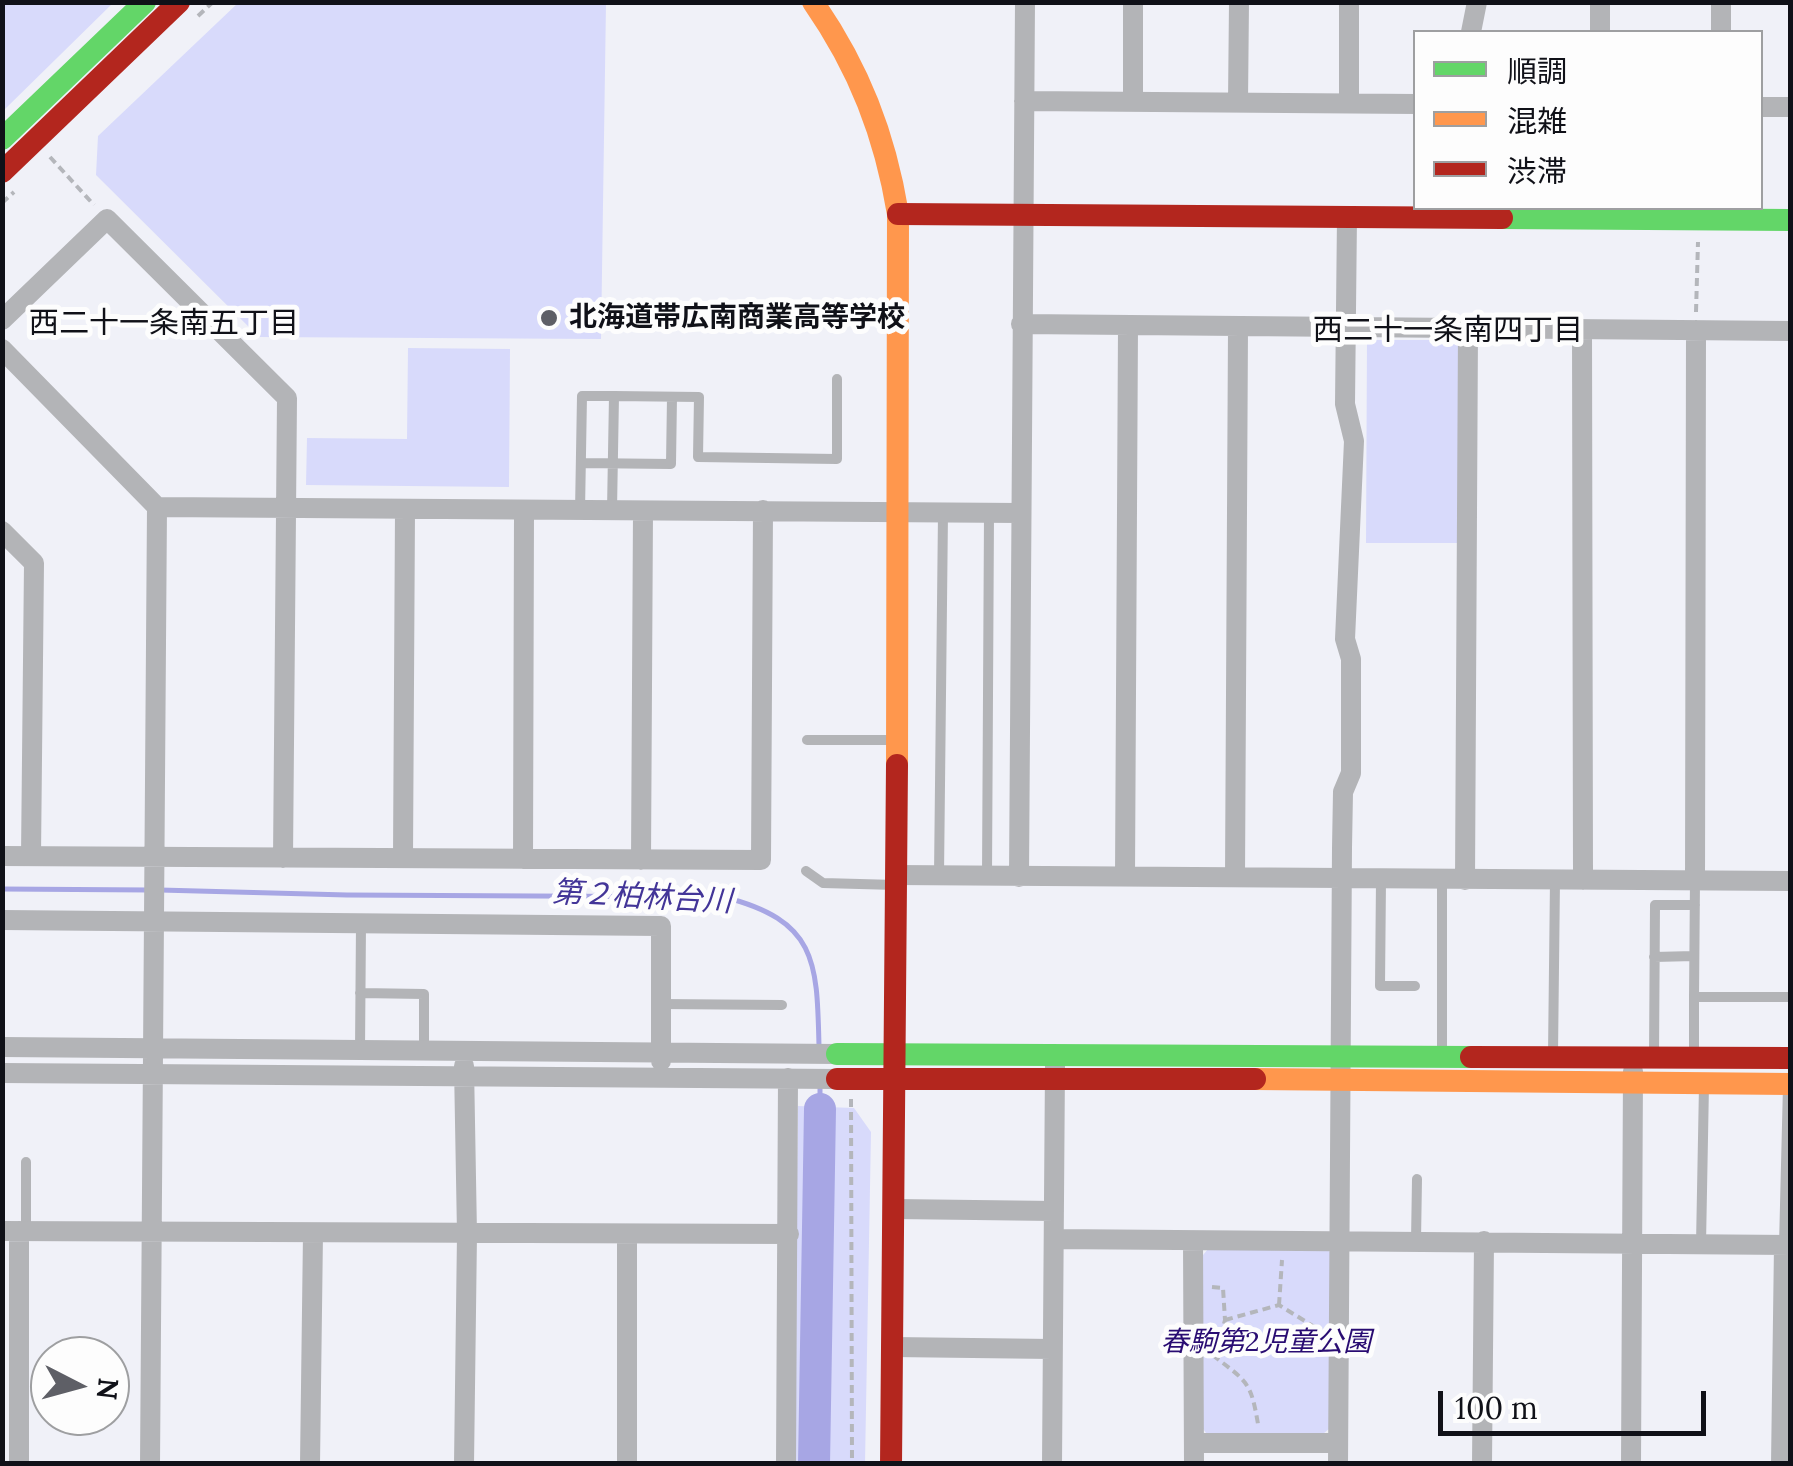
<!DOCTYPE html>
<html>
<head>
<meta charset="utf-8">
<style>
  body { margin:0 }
  #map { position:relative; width:1793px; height:1466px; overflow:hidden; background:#f0f1f8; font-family:Lora,"Noto Sans JP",serif }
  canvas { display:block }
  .frame { position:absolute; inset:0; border:5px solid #101118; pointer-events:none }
  .legend { position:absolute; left:1413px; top:30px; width:350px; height:180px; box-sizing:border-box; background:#fdfdfd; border:2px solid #9e9fa1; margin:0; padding:12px 18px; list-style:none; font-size:30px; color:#101118 }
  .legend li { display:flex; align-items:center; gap:20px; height:50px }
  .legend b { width:50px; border:2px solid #9e9fa1 }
  .north { position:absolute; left:30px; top:1336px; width:100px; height:100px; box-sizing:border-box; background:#fdfdfd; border:2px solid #9e9fa1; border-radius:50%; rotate:96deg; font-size:28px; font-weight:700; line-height:40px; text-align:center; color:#101118 }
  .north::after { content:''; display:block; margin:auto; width:35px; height:45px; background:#5e5f66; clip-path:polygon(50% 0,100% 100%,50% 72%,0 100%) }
  .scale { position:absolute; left:1438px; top:1391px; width:268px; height:45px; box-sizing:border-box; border:5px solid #101118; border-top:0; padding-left:12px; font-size:30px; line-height:35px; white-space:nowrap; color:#101118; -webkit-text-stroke:8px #fdfdfd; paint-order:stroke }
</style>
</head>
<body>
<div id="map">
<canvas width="1793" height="1466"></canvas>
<div class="frame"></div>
<ul class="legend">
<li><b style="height:12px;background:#63d668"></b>順調</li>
<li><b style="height:12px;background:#ff974d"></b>混雑</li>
<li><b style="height:12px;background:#b3261e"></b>渋滞</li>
</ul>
<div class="north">N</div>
<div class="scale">100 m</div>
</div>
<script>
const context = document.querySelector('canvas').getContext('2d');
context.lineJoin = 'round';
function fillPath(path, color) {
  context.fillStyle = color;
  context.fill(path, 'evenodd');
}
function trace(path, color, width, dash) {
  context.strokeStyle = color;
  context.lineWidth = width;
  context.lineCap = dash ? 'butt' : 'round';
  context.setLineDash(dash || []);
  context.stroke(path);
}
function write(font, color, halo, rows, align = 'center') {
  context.font = font + ' Lora,"Noto Sans JP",serif';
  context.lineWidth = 10;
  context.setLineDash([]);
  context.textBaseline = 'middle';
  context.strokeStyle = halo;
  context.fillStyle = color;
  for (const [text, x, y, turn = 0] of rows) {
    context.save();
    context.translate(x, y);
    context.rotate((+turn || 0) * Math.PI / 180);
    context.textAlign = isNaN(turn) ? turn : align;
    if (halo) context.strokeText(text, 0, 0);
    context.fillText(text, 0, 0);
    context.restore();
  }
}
fillPath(new Path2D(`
  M3,2H113V3L3,111Z
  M238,3H606L601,339L259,337L96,175L98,136Z
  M1367,340H1460L1458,543H1366Z
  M408,348L510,349L509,487L306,485L307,438L407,439Z
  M798,1106L854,1108L871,1132L865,1463L793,1464Z
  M1208,1249L1329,1251L1333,1256L1331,1427L1323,1434L1209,1437L1201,1426L1199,1260Z`), '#d8dafb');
trace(new Path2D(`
  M2,889L149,890
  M160,890L347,895L724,897C817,921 817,961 819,1046
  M820,1082V1109`), '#a7a6e4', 5);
trace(new Path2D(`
  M814,1464L820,1109`), '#a7a6e4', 32);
trace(new Path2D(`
  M198,16L213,2
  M50,157L94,205
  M2,203L14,192
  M1696,312L1698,242
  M851,1099L852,1464
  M1212,1287L1223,1288L1225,1320L1215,1357C1248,1382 1251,1383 1258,1424
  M1279,1305L1282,1260
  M1225,1320L1279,1305L1321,1331`), '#b4b6bb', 4, [8, 5]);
trace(new Path2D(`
  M614,396L699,397L698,457L837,459V379
  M581,463L671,464L672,397
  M580,511L582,396H614L612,510
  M807,740H895
  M806,871L823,883L896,885
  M939,875L943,513
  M987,876L989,514
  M1381,880L1380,986H1415
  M1654,957L1694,956
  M360,993L424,994V1050
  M1694,997L1695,881
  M661,1004L782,1005
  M360,1050L361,924
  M1442,1054V880
  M1553,1054L1555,880
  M1694,1055V997H1790
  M1654,1056L1655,905H1695
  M26,1231V1162
  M1416,1241L1417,1179
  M1701,1244L1704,1085
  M1784,1245L1788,1085`), '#b3b4b7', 10);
trace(new Path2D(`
  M1471,32L1477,2
  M1600,32V2
  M1721,32V2
  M1133,100V2
  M1024,101L1416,104
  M1238,102L1239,2
  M1349,102V2
  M1760,107H1790
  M2,320L107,219L287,398L283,858
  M1021,324L1790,331
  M1582,330L1583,880
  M2,349L157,507L150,1464
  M157,507L1019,513
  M2,531L34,563L31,856
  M2,856L761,860L763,510
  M403,856L405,510
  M523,859L524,512
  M641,860L643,511
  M896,875L1790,881
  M1125,876L1128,326
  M1019,877L1025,2
  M1235,877L1238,328
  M1465,880L1468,329
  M1695,881L1696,330
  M2,920L661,926V1061
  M2,1047L837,1054
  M464,1066L467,1234L464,1464
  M2,1073L837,1079
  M895,1209L1054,1211
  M2,1231L789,1234
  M19,1231V1464
  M1054,1239L1790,1245
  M1193,1242L1194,1464
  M893,1347L1052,1349
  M1194,1443H1338
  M310,1464L313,1233
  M627,1464V1234
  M786,1464L788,1078
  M1052,1464L1055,1066
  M1338,1464L1342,848L1343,792L1351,773V659L1345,639L1354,441L1345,404L1347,216
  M1482,1464L1484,1241
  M1631,1464L1633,1071
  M1781,1464L1784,1245`), '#b3b4b7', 20);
trace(new Path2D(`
  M2,139L145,2
  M1502,218L1790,220
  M837,1054L1471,1057`), '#63d668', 22);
trace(new Path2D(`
  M813,2C859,68 885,135 898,214L897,765
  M1255,1079L1790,1084`), '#ff974d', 22);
trace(new Path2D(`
  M2,172L179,2
  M898,214L1502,218
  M1471,1057L1790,1058
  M837,1079H1255
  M891,1464L897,765`), '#b3261e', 22);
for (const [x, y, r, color] of [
  [549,318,10,"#5e5f66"]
]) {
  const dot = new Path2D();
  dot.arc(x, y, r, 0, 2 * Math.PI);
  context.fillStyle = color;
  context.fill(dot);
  trace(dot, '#fdfdfd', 4);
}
write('bold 28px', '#101118', '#fdfdfd', [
  ["北海道帯広南商業高等学校",569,318]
], 'left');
write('italic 28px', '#290c72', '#fdfdfd', [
  ["春駒第2児童公園",1266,1343]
]);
write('30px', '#101118', '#fdfdfd', [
  ["西二十一条南五丁目",164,324],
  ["西二十一条南四丁目",1448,331]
]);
write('italic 30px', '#433598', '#fdfdfd', [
  ["第２柏林台川",642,898,3]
]);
</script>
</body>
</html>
